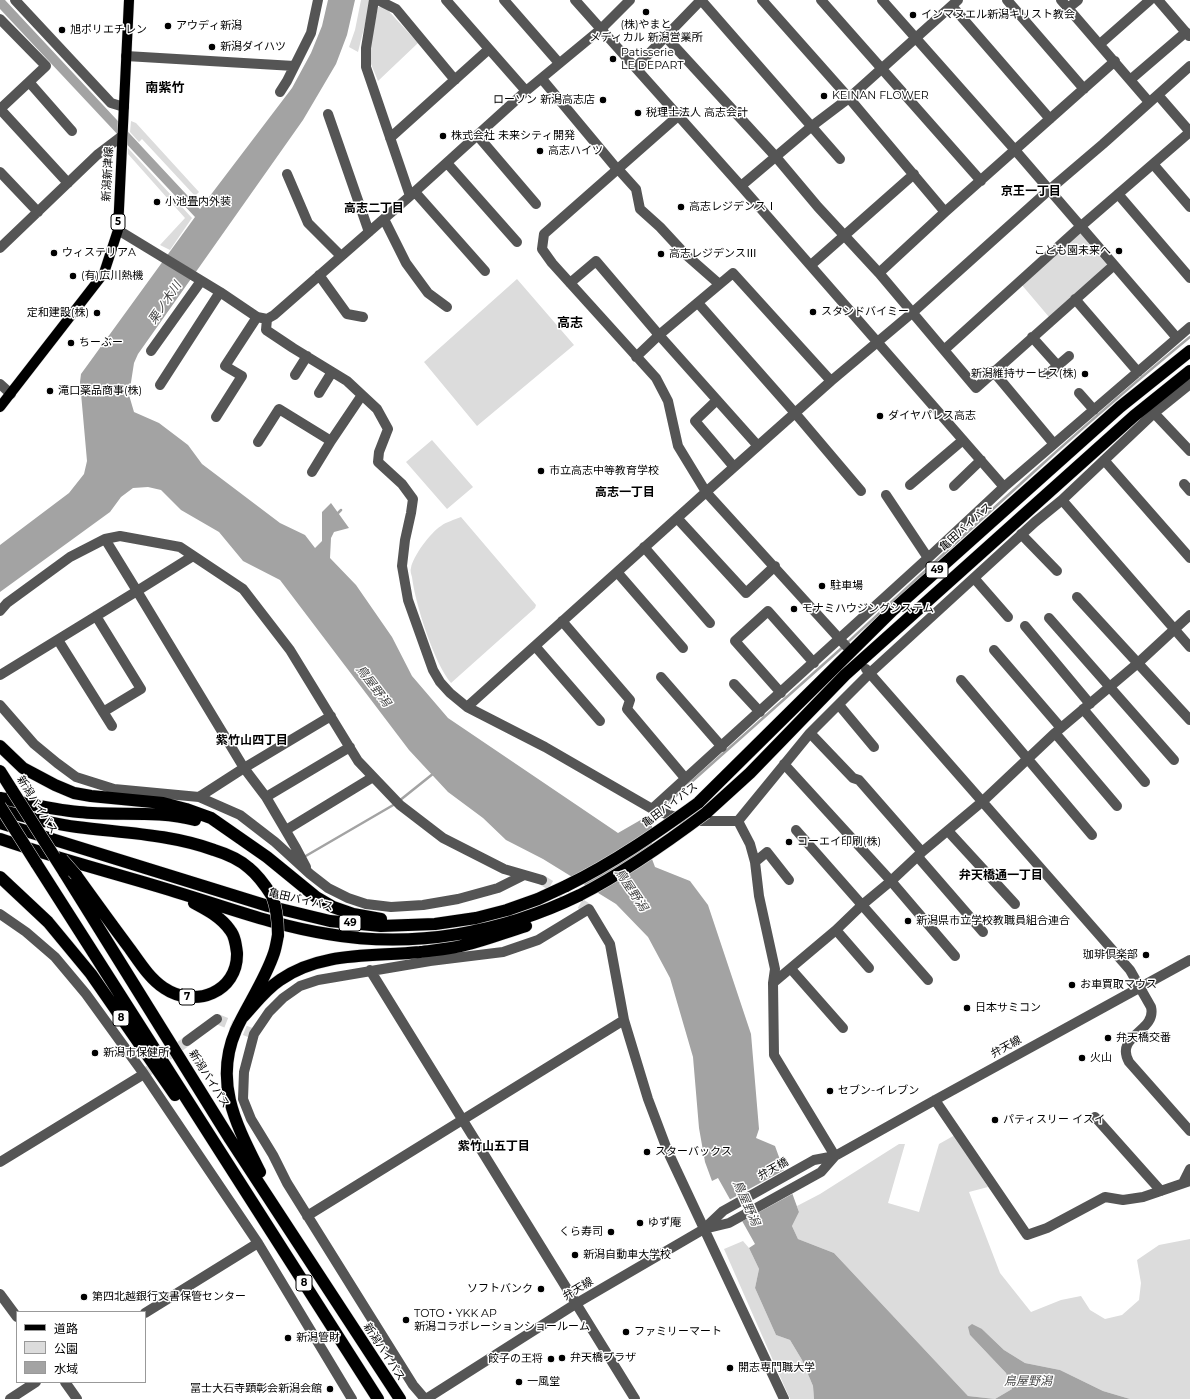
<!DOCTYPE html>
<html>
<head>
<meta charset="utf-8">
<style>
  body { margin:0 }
  #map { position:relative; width:1190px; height:1399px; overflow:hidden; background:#fff; font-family:Montserrat,"Noto Sans JP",sans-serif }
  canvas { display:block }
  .legend { position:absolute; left:16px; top:1311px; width:130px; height:72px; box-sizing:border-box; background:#fff; border:1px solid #999; margin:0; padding:5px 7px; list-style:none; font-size:12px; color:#000 }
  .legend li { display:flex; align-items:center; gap:8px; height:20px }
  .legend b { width:20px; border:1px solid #999 }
</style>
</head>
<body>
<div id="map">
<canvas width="1190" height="1399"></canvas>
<ul class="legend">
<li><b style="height:5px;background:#000"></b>道路</li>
<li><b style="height:11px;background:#dcdcdc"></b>公園</li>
<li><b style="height:11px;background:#a3a3a3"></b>水域</li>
</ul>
</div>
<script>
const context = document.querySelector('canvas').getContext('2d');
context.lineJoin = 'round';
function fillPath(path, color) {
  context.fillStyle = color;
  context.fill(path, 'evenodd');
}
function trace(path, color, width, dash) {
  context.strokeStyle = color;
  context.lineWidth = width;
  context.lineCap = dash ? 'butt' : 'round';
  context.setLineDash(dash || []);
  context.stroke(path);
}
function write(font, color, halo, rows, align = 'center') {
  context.font = font + ' Montserrat,"Noto Sans JP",sans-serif';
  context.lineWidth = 3;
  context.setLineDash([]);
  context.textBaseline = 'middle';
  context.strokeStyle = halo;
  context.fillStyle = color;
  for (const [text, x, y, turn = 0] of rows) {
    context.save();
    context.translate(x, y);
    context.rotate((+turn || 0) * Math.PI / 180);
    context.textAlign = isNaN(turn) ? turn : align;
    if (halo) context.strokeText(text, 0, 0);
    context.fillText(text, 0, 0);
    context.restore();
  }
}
fillPath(new Path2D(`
  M361,0H371L358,52L349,47L355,30Z
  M384,6L418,43L378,81L371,64L370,46L378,7Z
  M131,121L136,123L199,192L195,196L142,139L139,142L130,132Z
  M128,148L192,218L170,250L160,245L185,218L128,154Z
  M1080,233L1108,266L1049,317L1021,284Z
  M517,279L574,345L477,426L424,362Z
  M432,440L473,487L447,509L406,462Z
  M461,517L536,605L535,608L451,683C434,663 415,603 412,577C411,574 410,570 411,568C413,556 431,532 441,526C446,522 454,520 461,517Z
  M955,1135L988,1187L969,1192L1000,1273L1031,1312L1061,1300L1081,1296L1090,1310L1105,1319L1122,1315L1139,1300L1141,1283L1137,1260L1159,1245L1190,1239V1399H1130L1103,1391L1060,1370L1025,1363L1004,1350L982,1329L970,1335L1006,1373L1012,1389L995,1399L968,1396L834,1253L798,1239L792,1226L799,1212L797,1206L820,1194L899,1144H905L888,1203L919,1212L939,1144Z
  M743,1241L749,1248L759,1269L755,1288L776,1335L790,1340L802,1360L813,1386L814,1399H790L724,1249Z`), '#dcdcdc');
fillPath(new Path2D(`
  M0,0H5L200,209L292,88L311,53L322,26L328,0H355L347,35L336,64L303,120L138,354L134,363L129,395L134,412L159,423L188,445L202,464L280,523L305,535L315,548L322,541V512L331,503L349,528L334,532L331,538L330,558L356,585L392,637L412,676L448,718L618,833L651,814L658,816L652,821V859L655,867L690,881L708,905L751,1034L759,1129L756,1138L775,1146L799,1212L792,1226L798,1239L834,1253L968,1396L995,1399L1012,1389L1006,1373L970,1335L968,1327L972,1324L982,1329L1004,1350L1025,1363L1060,1370L1103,1391L1130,1399H814L813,1386L802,1360L790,1340L776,1335L755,1288L759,1269L749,1248L755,1244L718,1178L712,1181L705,1162L699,1128L693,1057L670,978L648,937L616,904L543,859L506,840L483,818L448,792L409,750L280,580L243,561L219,532L181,510L161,490L148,487L133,488L121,497L110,512L0,592V545L69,493L84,474L87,461L80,382L81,374L195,217L0,9Z`), '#a3a3a3');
fillPath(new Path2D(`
  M786,1169L794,1193L741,1222L729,1200Z`), '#fff');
trace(new Path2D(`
  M338,513L341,510
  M847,643C960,539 1072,434 1190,337
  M399,801L434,773
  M661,809L844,646
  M304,857L395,804`), '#a3a3a3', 2.5);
trace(new Path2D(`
  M542,880L589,909
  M217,1019L254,1034
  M144,1074L187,1041`), '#d9d9d9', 10, [10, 5]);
const major = new Path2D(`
  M0,407L104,273L118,230L129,0`);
const highway = new Path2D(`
  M0,746L23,768L55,785L74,793L91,796L163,803L186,809L211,818L267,857L316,897L333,907L353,914L381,919
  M0,771L12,790
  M0,798C26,803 52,810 79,812C117,816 157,810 195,820
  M698,803L893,610L1120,407L1190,351
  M0,810C26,817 51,824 77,827C123,833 170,834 214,850C227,854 239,859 249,868C259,876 265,885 272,896
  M706,813L750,773L845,675L1134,416L1190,371
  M0,823L268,906L330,921L381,926L435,924L476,918L507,910L538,899L566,886
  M0,839C58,859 118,874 176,892C226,907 276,926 328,934C413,949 502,933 580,895
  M36,863L378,1399
  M64,872L230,1139L400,1399
  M76,875C94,900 112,925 130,949C140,963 150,979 164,988C195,1009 238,992 237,953C236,945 235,936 230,930C221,917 207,910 194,903
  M0,877L48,922L91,974L175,1095
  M243,1017C255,1004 265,990 280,980C321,951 373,957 420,952C435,950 451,949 465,945C486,940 506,932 526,926
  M260,1172C237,1126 213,1083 236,1030C248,1004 265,980 274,953C276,947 277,940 278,935`);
trace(major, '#dbdbdb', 11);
trace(highway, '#dbdbdb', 13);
trace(new Path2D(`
  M15,0L111,103L124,107
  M374,0L366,48V67L410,196
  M378,0L396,9L455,80
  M446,0L526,91
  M504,0L559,63
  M575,0L741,186L1004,487
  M701,0L840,159
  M762,0L849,98L945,212
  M821,0L981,181
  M882,0L1015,150L1177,338
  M1007,0L1084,89
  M1061,0L1149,102
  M1158,0L1189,36
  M952,6L1050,119
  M1068,8L1078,0
  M0,19L46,66L0,109
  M665,36L776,157L818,207L879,273L976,388L1113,266
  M1100,44L1150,0
  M126,56L294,66
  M636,67L701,0
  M542,79L617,169
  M1130,80L1186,32
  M29,82L72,131
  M280,92L287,81L311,33L318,0
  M1158,95L1190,132
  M0,109L68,183
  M328,114L369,232
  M678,116L544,234L542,249L552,263L656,378L668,401L678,446L706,492L846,646
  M477,135L536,204
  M390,138L489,49
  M447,163L517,242
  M1153,164L1190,207
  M618,169L636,189L640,209L660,227L685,254L718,283
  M0,172L38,212
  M287,174L308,223L341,256
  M741,186L812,126L849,98L958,0
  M415,192L485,271
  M1118,194L1190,278
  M384,219L406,263L428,293L447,307
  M118,230L220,292L257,317L267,319L274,315L410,196L526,91L601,29L630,0
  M0,248L97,155L122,136
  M811,265L914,174
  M879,273L945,212L1115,61
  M319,275L347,314L363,317
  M570,283L596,261L659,335L758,446
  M1075,299L1138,372
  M698,303L795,413L861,491
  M267,319L266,330L293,348L347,381L377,409L388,429L379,452L378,462L402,484L413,499L411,513L405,540L402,566L408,600L433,670L440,682L450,693L467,707L545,747L654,810L688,821H738
  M1032,337L1058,366
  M944,350L1080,227L1190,132
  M151,351L201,281
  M636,357L659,335L733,273L831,381
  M993,371L1054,444
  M1048,374L1069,356
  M295,375L307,356
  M0,384L11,394
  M160,385L220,292
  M319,393L332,372
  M1079,393L1094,410
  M717,400L695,421L734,467
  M1154,413L1190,451
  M216,417L242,376L225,366L257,317
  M258,442L279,409L331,441L362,395
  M1104,460L1190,558
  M312,472L331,441
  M1184,484L1190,491
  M910,485L963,440
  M954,486L981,460
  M886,495L928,558
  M1062,500L1190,647
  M677,518L746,593L775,566
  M1021,534L1057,571
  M105,539L137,591L193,556
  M644,547L710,623
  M617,572L683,648
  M974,578L1008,617
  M1077,597L1190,720
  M0,611L7,603L70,557L105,539L120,536L180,547L243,589L290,650L358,761L400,805L443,838L504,869L542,880
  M96,616L141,689L103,712
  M1049,618L1174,760
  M562,621L630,700L627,709L685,778
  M1025,626L1090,704
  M58,640L112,726
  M535,646L600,721
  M994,650L1061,728
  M866,669L1130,970L1151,1007C1157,1032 1114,1035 1129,1062L1190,1131
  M0,675L137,591L244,768L266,797L296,848L306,867
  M661,677L722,747
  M961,680L1092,835
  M734,684L760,712
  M781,693L735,641L768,611L814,663
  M0,705L34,744L57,763L76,777L114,789L199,797L240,815L275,842L310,874L328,888L348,898L366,904L391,907L423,905L458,899L498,888L524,875
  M839,705L874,747
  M467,707L706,492L831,381L912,313L1049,190L1103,144L1190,66
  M1083,709L1145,782
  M810,733L853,778L859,780L922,852
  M1055,733L1117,806
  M784,764L891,881L955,956
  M199,797L244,768L331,716
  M266,797L350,747
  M652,809L928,558L1004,487L1190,327
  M738,821L810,733L870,673L1035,522L1062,500L1154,413L1190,384
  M738,821L750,844L755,862L759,896L775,969L773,983L774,1055L835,1156
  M286,830L373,777
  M796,830L928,980
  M948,831L1015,904
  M918,857L983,932
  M755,862L767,852L789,880
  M0,914L26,932L55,957L86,994L144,1074L258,1243L352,1399
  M836,930L869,968
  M791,969L843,1028
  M370,970L635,1399
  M773,983L836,930L862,905L891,881L922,852L983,801L1055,733L1138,663L1190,615
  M187,1041L217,1019
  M935,1100L1027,1235L1047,1228L1105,1197L1123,1200L1143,1197L1190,1181
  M1095,1117L1161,1191
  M0,1162L144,1074
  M1183,1183L1190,1169
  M307,1216L624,1020
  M704,1229L729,1223L821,1172L835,1156L935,1100L1190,960
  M0,1294L17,1317
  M145,1313L258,1243
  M65,1382L77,1399
  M10,1399L36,1382
  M425,1399L413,1385L287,1183L273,1155L251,1119L243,1099L244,1072L254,1034L269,1012L283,998L300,986L318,980L430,961L503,952L538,940L589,909L610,944L624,1020L648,1099L668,1152L784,1399
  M426,1399L577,1303L704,1229L723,1211L814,1160L835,1156`), '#555', 10);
trace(major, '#000', 10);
trace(highway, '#000', 12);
const highwayBridge = new Path2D(`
  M12,790L64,872
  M0,806L36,863
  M62,859L76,875
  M566,886C613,863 655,834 698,803
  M580,895C625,872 666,843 706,813
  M272,896C277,909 278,920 278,935`);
trace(highwayBridge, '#dbdbdb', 13, []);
trace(highwayBridge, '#000', 12);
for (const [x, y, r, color] of [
  [646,12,4,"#000"],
  [913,15,4,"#000"],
  [168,26,4,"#000"],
  [62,30,4,"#000"],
  [212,47,4,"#000"],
  [613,59,4,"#000"],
  [824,96,4,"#000"],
  [603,100,4,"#000"],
  [638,113,4,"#000"],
  [443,136,4,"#000"],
  [540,151,4,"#000"],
  [157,202,4,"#000"],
  [681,207,4,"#000"],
  [1119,251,4,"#000"],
  [54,253,4,"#000"],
  [661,254,4,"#000"],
  [73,276,4,"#000"],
  [813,312,4,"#000"],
  [97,313,4,"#000"],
  [71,343,4,"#000"],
  [1085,374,4,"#000"],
  [50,391,4,"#000"],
  [880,416,4,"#000"],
  [541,471,4,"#000"],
  [822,586,4,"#000"],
  [794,609,4,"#000"],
  [789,842,4,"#000"],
  [908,921,4,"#000"],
  [1146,955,4,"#000"],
  [1072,985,4,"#000"],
  [967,1008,4,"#000"],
  [1108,1038,4,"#000"],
  [95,1053,4,"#000"],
  [1082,1058,4,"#000"],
  [830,1091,4,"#000"],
  [995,1120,4,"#000"],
  [647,1152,4,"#000"],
  [640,1223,4,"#000"],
  [611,1232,4,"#000"],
  [575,1255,4,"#000"],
  [541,1289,4,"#000"],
  [84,1297,4,"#000"],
  [406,1320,4,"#000"],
  [626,1332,4,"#000"],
  [288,1338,4,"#000"],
  [562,1358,4,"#000"],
  [551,1359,4,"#000"],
  [730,1368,4,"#000"],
  [519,1382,4,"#000"],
  [330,1389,4,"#000"]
]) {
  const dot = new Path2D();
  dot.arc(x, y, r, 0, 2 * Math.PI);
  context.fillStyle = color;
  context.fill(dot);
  trace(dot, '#fff', 1.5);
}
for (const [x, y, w] of [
  [118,222,14],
  [937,570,22],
  [350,923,22],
  [187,997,16],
  [121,1018,16],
  [304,1283,16]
]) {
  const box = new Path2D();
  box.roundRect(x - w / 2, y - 8, w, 16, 3);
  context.fillStyle = '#fff';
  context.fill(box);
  trace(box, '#000', 1);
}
write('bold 10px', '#000', null, [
  ["5",118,222],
  ["49",937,570],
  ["49",350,923],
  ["7",187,997],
  ["8",121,1018],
  ["8",304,1283]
]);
write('11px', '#000', '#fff', [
  ["インマヌエル新潟キリスト教会",921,15],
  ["(株)やまと",646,25,"center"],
  ["メディカル 新潟営業所",646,38,"center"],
  ["アウディ新潟",176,26],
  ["旭ポリエチレン",70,30],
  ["新潟ダイハツ",220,47],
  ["Patisserie",621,53],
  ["LE DEPART",621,66],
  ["KEINAN FLOWER",832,96],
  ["ローソン 新潟高志店",595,100,"right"],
  ["税理士法人 高志会計",646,113],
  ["株式会社 未来シティ開発",451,136],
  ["高志ハイツ",548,151],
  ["小池畳内外装",165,202],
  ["高志レジデンスⅠ",689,207],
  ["こども園未来へ",1111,251,"right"],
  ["ウィステリアA",62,253],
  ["高志レジデンスⅢ",669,254],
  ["(有)広川熱機",81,276],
  ["スタンドバイミー",821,312],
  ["定和建設(株)",89,313,"right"],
  ["ちーぶー",79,343],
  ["新潟維持サービス(株)",1077,374,"right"],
  ["滝口薬品商事(株)",58,391],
  ["ダイヤパレス高志",888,416],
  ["市立高志中等教育学校",549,471],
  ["駐車場",830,586],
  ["モナミハウジングシステム",802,609],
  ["コーエイ印刷(株)",797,842],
  ["新潟県市立学校教職員組合連合",916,921],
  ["珈琲倶楽部",1138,955,"right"],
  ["お車買取マウス",1080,985],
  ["日本サミコン",975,1008],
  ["弁天橋交番",1116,1038],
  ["新潟市保健所",103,1053],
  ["火山",1090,1058],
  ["セブン-イレブン",838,1091],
  ["パティスリー イスイ",1003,1120],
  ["スターバックス",655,1152],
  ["ゆず庵",648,1223],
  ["くら寿司",603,1232,"right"],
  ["新潟自動車大学校",583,1255],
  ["ソフトバンク",533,1289,"right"],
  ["第四北越銀行文書保管センター",92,1297],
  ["TOTO・YKK AP",414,1314],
  ["新潟コラボレーションショールーム",414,1327],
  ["ファミリーマート",634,1332],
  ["新潟管財",296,1338],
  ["弁天橋プラザ",570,1358],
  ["餃子の王将",543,1359,"right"],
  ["開志専門職大学",738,1368],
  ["一風堂",527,1382],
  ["冨士大石寺顕彰会新潟会館",322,1389,"right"]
], 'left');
write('11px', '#000', '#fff', [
  ["新潟新津線",108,174,-87],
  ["亀田バイパス",966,527,-42],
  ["新潟バイパス",37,805,58],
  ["亀田バイパス",670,805,-37],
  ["亀田バイパス",301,900,13],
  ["弁天線",1006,1047,-29],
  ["新潟バイパス",209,1079,58],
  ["弁天橋",773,1169,-29],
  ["弁天線",578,1289,-31],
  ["新潟バイパス",384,1352,57]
]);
write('bold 12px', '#000', '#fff', [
  ["京王一丁目",1031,191],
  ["高志二丁目",374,208],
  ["高志一丁目",625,492],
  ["紫竹山四丁目",252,740],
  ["弁天橋通一丁目",1001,875],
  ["紫竹山五丁目",494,1146]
]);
write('italic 12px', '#444', '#fff', [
  ["栗ノ木川",165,303,-56],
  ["鳥屋野潟",373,686,53],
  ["鳥屋野潟",631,890,56],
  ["鳥屋野潟",746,1203,66],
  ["鳥屋野潟",1028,1381]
]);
write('bold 13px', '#000', '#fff', [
  ["南紫竹",165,88],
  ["高志",570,323]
]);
</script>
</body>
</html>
